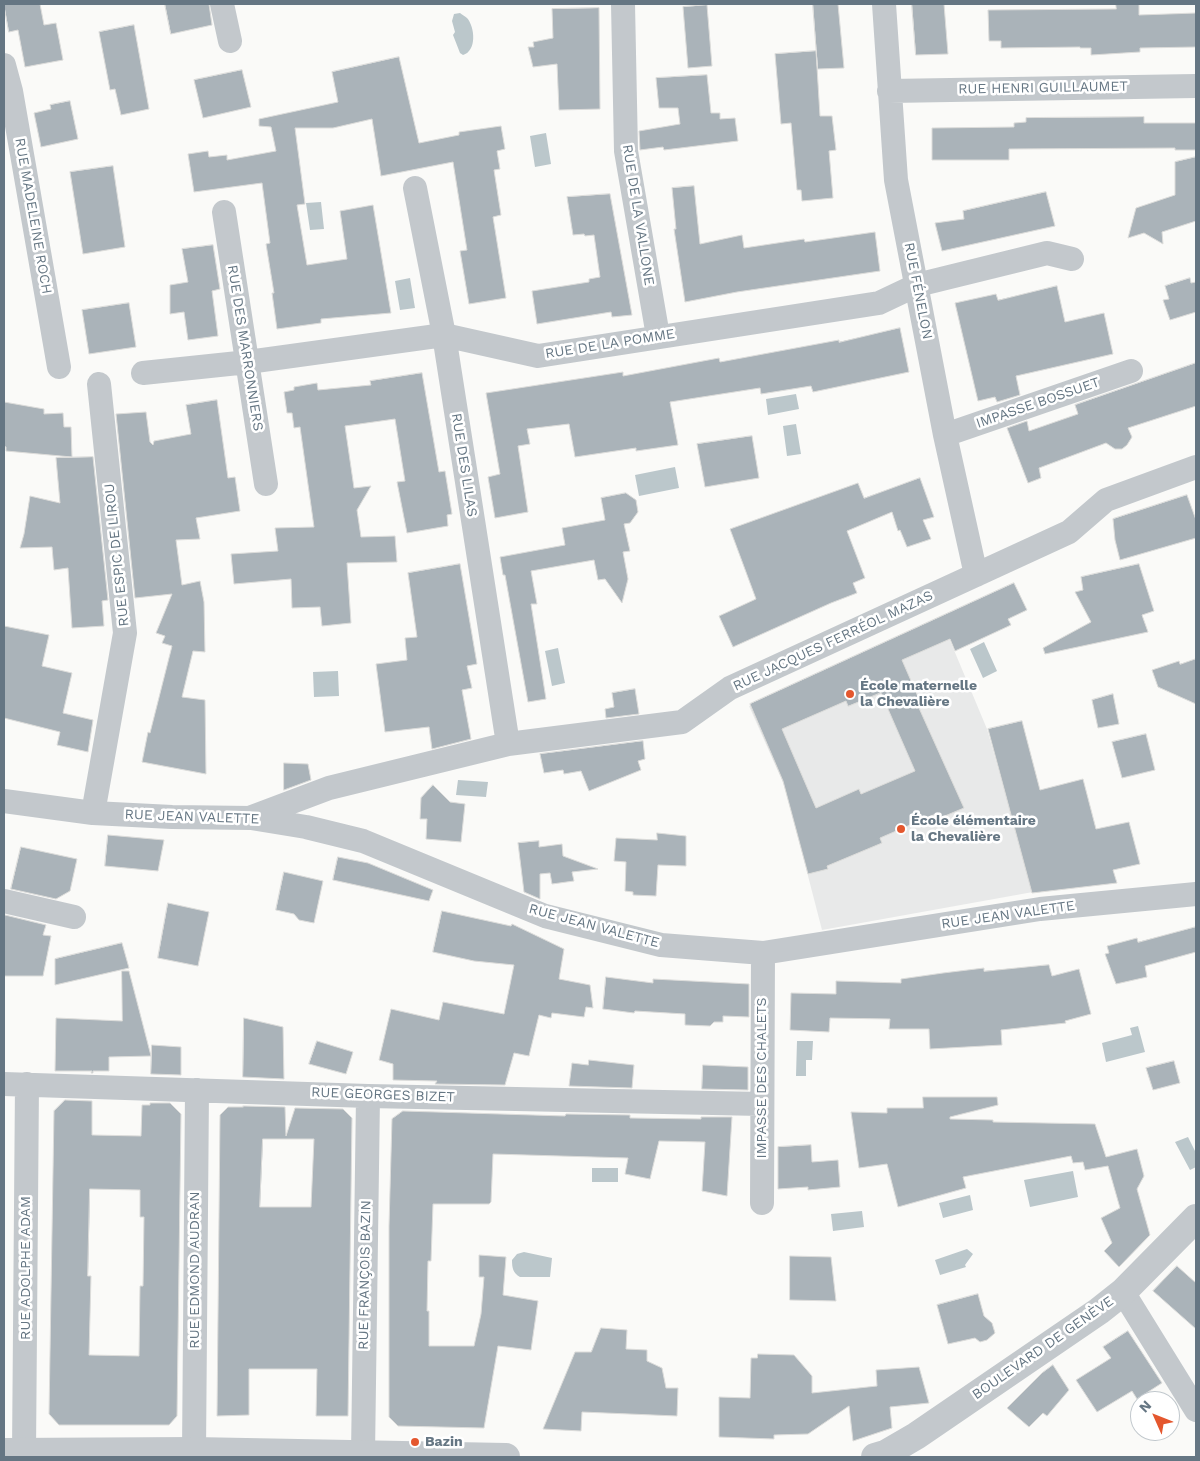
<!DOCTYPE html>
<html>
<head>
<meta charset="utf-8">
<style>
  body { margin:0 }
  #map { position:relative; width:1200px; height:1461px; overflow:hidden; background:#fafaf8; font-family:"Work Sans",sans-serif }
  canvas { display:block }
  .frame { position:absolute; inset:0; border:5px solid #657683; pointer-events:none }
  .north { position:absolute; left:1130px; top:1391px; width:50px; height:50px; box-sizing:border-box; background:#fff; border:1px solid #c1c8cd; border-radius:50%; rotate:314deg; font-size:14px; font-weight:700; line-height:20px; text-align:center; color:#657683 }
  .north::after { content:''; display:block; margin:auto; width:18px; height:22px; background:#e4572e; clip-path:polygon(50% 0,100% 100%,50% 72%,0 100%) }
</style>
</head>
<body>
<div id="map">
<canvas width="1200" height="1461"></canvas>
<div class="frame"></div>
<div class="north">N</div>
</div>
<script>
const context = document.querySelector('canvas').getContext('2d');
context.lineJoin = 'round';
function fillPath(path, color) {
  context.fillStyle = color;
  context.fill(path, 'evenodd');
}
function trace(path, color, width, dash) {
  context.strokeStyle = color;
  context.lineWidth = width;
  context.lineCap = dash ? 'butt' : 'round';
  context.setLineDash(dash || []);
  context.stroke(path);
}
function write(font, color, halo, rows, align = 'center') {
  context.font = font + ' "Work Sans",sans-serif';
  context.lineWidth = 5;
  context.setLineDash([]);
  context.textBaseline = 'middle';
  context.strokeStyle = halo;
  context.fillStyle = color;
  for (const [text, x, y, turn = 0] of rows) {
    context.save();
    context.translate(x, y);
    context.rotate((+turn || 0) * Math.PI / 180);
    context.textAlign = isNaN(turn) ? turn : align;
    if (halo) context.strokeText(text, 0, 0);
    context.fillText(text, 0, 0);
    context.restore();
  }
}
fillPath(new Path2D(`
  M941,619L987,729L1033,892L822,930L785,787L749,706Z`), '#e8e9e9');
fillPath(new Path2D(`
  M460,13C462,15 465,16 467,18C475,27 477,51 463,55L460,53L453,35L455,32L452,21L454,14Z
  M546,133L551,164L535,167L530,136Z
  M321,202L324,229L310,230L306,203Z
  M410,278L415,308L400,310L395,281Z
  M796,394L799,409L768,415L766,399Z
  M796,424L801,454L787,456L783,426Z
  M675,467L679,488L639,496L635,475Z
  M984,642L997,671L983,678L970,649Z
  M558,648L565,683L552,686L545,651Z
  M338,671L339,696L314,697L313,672Z
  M458,780L488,782L486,797L456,795Z
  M1138,1026L1145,1052L1106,1062L1102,1043L1132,1035L1130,1028Z
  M797,1041H813L812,1060H806V1076H796Z
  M1188,1137L1196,1153V1167L1190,1170L1175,1142Z
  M592,1168H618V1182H592Z
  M1073,1171L1078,1197L1030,1207L1024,1180Z
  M970,1195L973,1210L943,1218L939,1203Z
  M862,1211L864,1227L833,1231L831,1214Z
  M967,1249L973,1254L965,1265L966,1267L940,1275L935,1260Z
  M524,1252L552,1258L550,1277H520C513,1273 512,1268 512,1260L517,1254Z`), '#bbc7cb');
const building = new Path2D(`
  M4,4H40L44,25L56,23L63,60L25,67L18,30L9,32Z
  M165,4H209L212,25L171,34Z
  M813,4H838L844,68L818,69Z
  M912,4H944L948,54L916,55Z
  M1116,4H1139V15L1196,13V47L1140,48V52L1091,55V48H1080V47L1001,48V41H989L988,10L1116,9Z
  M707,5L712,66L688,68L683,7Z
  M599,8L600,109L559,110L557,64L533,67L528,47H534L533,42L553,38L552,9Z
  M134,25L149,109L121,115L115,89L110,90L99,32Z
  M816,51L820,116H832L836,150L829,151L833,198L802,201L801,190H797L791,123L781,124L775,54Z
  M399,57L419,143L459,135V132L501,126L505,149L497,151L500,169L494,170L501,215L493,217L506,298L469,304L460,251L467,250L453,162L381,176L372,119L333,128H295L305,204L297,205L307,265L347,259L340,211L373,205L391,313L321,319V323L277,329L272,293H274L266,244L270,243L262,183L194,192L188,154L208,151L209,157L227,155V160L276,151L271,127L259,126V119L338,102L332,72Z
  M242,70L251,107L203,118L194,80Z
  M707,75L711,113H720V119L735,118L738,141L664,150L663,147L640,150L639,131L680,124L678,108H659L656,78Z
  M70,101L78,139L41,147L34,113L51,109L50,105Z
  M1144,117V123H1196V150H1175V148L1009,149V160H932V128L1014,127V123L1026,122V118Z
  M1196,157V221L1162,232L1163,244L1144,233L1128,238L1136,208L1175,195V162Z
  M113,166L125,247L83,254L70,172Z
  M694,186L700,244L742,235L744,248L804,239L805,242L875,232L880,271L737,292L685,302L674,229H676L672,188Z
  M1046,192L1055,226L942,251L935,223L964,219L963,211Z
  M610,194L632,315L612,317L611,312L537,324L532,291L589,282V279L600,277L594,235L585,236L584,234L573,235L567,197Z
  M213,245L220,289L212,291L218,336L188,340L184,312L170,314V285L188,282L182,249Z
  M1190,278L1191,283L1196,282V312L1170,320L1163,300L1169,299L1165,286Z
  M1057,286L1065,322L1104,313L1113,354L1016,376L1020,395L997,402L995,397L978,401L955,303L996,294L998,300Z
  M129,303L136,347L89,354L82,310Z
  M900,328L909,372L813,392L811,386L761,394L760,388L670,402L678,445L636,451V448L575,457L569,424L527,429L530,444L518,446L528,512L495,518L488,477L500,474L486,393L623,372V376L719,358L720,362L839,340V342Z
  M1196,363V406L1128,428L1132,437L1127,445L1122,449H1115L1106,443L1039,468L1041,478L1028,483L1007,428L1027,421L1029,431L1078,414L1075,405Z
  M422,373L439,472L445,471L452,514L447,515L448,526L407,533L397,482L405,481L395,419L345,426L354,488L371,486L357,510L361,537L395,536L397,562L347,563L351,623L322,626L320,607L292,608L291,579L234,584L231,554L278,551L275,528L314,527L300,427L294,428L292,413H287L284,392L294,390V387L317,383L318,390L371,385L370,381Z
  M217,400L228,478L235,477L240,511L196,518L200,539L176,540L182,585L200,581L204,602L205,652L193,651L182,697L205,700L206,774L142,762L148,732L150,733L172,646L162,643L165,636L156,633L172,594L135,598L116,414L146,412L150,442L153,445L154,441L191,434L186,405Z
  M4,402L44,409V414L63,413L64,427H71L72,457L6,451V447L4,446Z
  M752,436L759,478L705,487L697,444Z
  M93,457L108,600L102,601L104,626L72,628L68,568L54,570L52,547L20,548L24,534L30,496L60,503L56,458Z
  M920,478L934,517L923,520L931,539L907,547L900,530L898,531L892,512L847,531L865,578L853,583L857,593L831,603L733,647L719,616L756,599L730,529L858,483L864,498Z
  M626,493L636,500L638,512L630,523L624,524L630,551L623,552L628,579L622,603L605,579L598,580L594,560L531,571L537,604H531L546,699L528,702L505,575H503L500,557L565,545L562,528L605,520L601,498Z
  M1187,495L1196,520V538L1120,560L1115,540L1113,519Z
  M460,564L477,664L467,666L472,688L462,690L471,739L432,749L429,727L385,732L376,664L407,660L405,638L417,637L408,573Z
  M1139,564L1154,611L1142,615L1148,632L1045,654L1043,648L1091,622L1075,592L1083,590L1081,577Z
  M1014,583L1027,610L1008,619L1011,625L955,651L950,639L902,660L922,706L919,708L964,808L940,818L938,813L880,838L882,843L827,866L828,869L808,874L783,781L750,704ZM881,693L915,771L861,794L859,789L816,808L782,729L846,701L848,706Z
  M4,626L49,635L42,666L72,673L63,713L93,720L88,752L57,745L60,732L4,718Z
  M1196,659V704L1158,687L1152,670L1179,661L1180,664Z
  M635,689L639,714L606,718L605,709L614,707L612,693Z
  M1113,694L1119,724L1098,728L1092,700Z
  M1022,721L1040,790L1083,779L1096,829L1129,822L1140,864L1113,870L1117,883L1032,893L988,729Z
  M1146,734L1155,770L1122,778L1112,742Z
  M643,741L645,759L638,761L641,770L589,791L581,771L564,774L563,770L544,773L540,754Z
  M284,763L308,764L311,780L284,790Z
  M433,785L450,802L465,804L461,842L426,839L427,819H420L421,798Z
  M657,833L686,836V866L658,865L656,896L633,895V892L625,891L626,862L614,861L616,838L657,840Z
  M108,835L164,840L158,871L105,866Z
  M539,841V847L562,844L563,856L598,869L572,872L574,881L552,884L550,873L540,874V899L524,892L518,843Z
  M21,847L77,859L70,891L56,899L11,889Z
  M338,857L368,863L433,890L429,901L333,880Z
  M284,872L323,881L314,923L299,920L294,914L276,910Z
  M168,903L209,912L198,966L158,958Z
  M442,911L511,926L512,924L564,949L559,979L590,985L593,1008L586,1007L584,1017L552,1013L551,1018L539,1015L529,1056L514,1053L505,1085L435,1084L437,1081L393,1080V1064L379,1060L391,1009L439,1020L443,1002L504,1014L514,965L474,961L433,952Z
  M5,915L46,925L43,935L51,936L43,976H4Z
  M1196,927V952L1145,966L1147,977L1116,984L1105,954L1109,953L1107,946L1137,938L1138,942Z
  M122,943L129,968L55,985V959Z
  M1049,965L1052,976L1079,969L1091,1014L1065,1021L1066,1023L1001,1030L1002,1045L930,1049L929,1029H889L890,1019L830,1018L829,1032L790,1030L791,993L836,994V981L901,983V979L943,973L984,968V971Z
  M122,971H129L151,1056L109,1057V1071H93V1073H91L92,1071H55L56,1018L122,1021Z
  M606,977L653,983V979L749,984V1017L723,1016V1022H714L710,1026L685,1025V1014L635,1011L634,1013L603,1009Z
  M244,1018L283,1027L284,1079L243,1077Z
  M317,1041L353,1052L346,1074L309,1064Z
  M152,1045L181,1047V1075L151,1074Z
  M589,1060L634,1065L632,1088L569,1086L572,1063L588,1065Z
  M1174,1061L1180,1083L1153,1090L1146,1068Z
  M703,1065L748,1067V1090L702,1089Z
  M923,1097H997L998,1105L950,1117V1119L993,1120V1122L1095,1124L1106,1157L1137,1149L1144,1176L1137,1189L1150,1235L1119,1267L1104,1251L1112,1243L1101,1218L1120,1208L1108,1166L1085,1170L1083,1162L1073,1163L1071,1156L963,1177L966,1188L898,1207L887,1164L859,1168L851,1112L887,1113V1108H923Z
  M65,1100L92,1101V1135L141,1136L142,1105H150V1103H170L181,1114L177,1416L169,1425H59L49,1414L54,1111ZM90,1189L140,1190V1217H144L143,1286H140L139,1356L89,1355L91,1276H88Z
  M243,1106L285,1107L286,1136L295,1108L343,1109L352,1118L348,1416H316L317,1369H249V1415L217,1416L220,1115L228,1107H243ZM263,1139H314L311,1207H260Z
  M403,1111L565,1116L566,1114L630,1115V1118L701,1119V1117H732L727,1196L702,1191L705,1142L659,1141L650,1179L625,1174L628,1158L493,1154L491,1202L489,1204H433L431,1261H428L427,1311H429V1346H474L481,1314L484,1277H479V1255L506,1257L503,1295L538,1301L531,1350L498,1346L484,1428L398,1426L389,1417V1226L392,1119Z
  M811,1145L812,1162L838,1160L840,1187L808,1190V1187L778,1189V1147Z
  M790,1256L831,1257L836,1301L790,1300Z
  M1177,1266L1196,1283V1329L1153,1291Z
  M978,1294L984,1316L992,1323L995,1333L987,1340L980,1342L975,1338L948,1344L937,1305Z
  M601,1328L627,1330L626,1349L647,1350V1361L662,1368L666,1388H678L677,1416L582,1412L581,1431L543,1429L575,1352H591Z
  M1128,1331L1162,1383L1137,1399L1132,1391L1097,1412L1076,1380L1111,1358L1103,1347Z
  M758,1354L794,1355L812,1376V1393L877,1386L876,1370L919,1367L929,1403L890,1407L892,1428L853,1441L849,1406L808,1434L774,1435V1439L719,1437V1397L750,1398L751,1358H757Z
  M1053,1365L1069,1390L1047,1416L1043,1413L1029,1427L1007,1408L1042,1373Z`);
fillPath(building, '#aab3b9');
trace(building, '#dcdcda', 1);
trace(new Path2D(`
  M222,4L230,41
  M623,4L626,151L658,336
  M884,4L896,180L945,435L976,575
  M4,65L11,91L59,367
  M889,91L1196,86
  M415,188L444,335L508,744
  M224,212L266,484
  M143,373L248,362L444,335L538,356L879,303L917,285L1047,253L1072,259
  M945,435L1131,371
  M4,801L93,813L172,817L251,818L306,827L363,841L545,916L661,945L763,953L1040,909L1196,894
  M93,813L125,633L99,384
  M252,817L329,788L508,744L682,722L730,688L1069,532L1106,500L1196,467
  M4,901L74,917
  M4,1084L368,1096L762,1104
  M762,1203L763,953
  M1123,1292L1196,1410
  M194,1451L197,1090
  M24,1452L27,1084
  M363,1454L368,1096`), '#c3c8cc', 24);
trace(new Path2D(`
  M4,1452L194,1451L506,1457
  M875,1457L885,1454L916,1436L1099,1311L1123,1292L1196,1218`), '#c3c8cc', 28);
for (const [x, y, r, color] of [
  [850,694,5,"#e4572e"],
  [901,829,5,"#e4572e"],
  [415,1442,5,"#e4572e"]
]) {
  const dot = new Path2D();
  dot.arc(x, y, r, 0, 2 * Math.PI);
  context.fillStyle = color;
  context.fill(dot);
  trace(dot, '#fff', 2);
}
write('14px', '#657683', '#fff', [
  ["RUE HENRI GUILLAUMET",1043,88,-1],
  ["RUE DE LA VALLONE",638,215,81],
  ["RUE MADELEINE ROCH",33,216,80],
  ["RUE FÉNELON",918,291,79],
  ["RUE DE LA POMME",610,344,-9],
  ["RUE DES MARRONNIERS",245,348,81],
  ["IMPASSE BOSSUET",1038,403,-19],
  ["RUE DES LILAS",464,465,81],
  ["RUE ESPIC DE LIROU",117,555,-96],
  ["RUE JACQUES FERRÉOL MAZAS",833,641,-25],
  ["RUE JEAN VALETTE",192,817,2],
  ["RUE JEAN VALETTE",1008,915,-8],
  ["RUE JEAN VALETTE",594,926,15],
  ["IMPASSE DES CHALETS",762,1078,-90],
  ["RUE GEORGES BIZET",383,1095,2],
  ["RUE ADOLPHE ADAM",26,1268,-90],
  ["RUE EDMOND AUDRAN",195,1270,-90],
  ["RUE FRANÇOIS BAZIN",365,1275,-89],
  ["BOULEVARD DE GENÈVE",1043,1348,-35]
]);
write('bold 14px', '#657683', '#fff', [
  ["École maternelle",860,686],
  ["la Chevalière",860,702],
  ["École élémentaire",911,821],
  ["la Chevalière",911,837],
  ["Bazin",425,1442]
], 'left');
</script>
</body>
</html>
